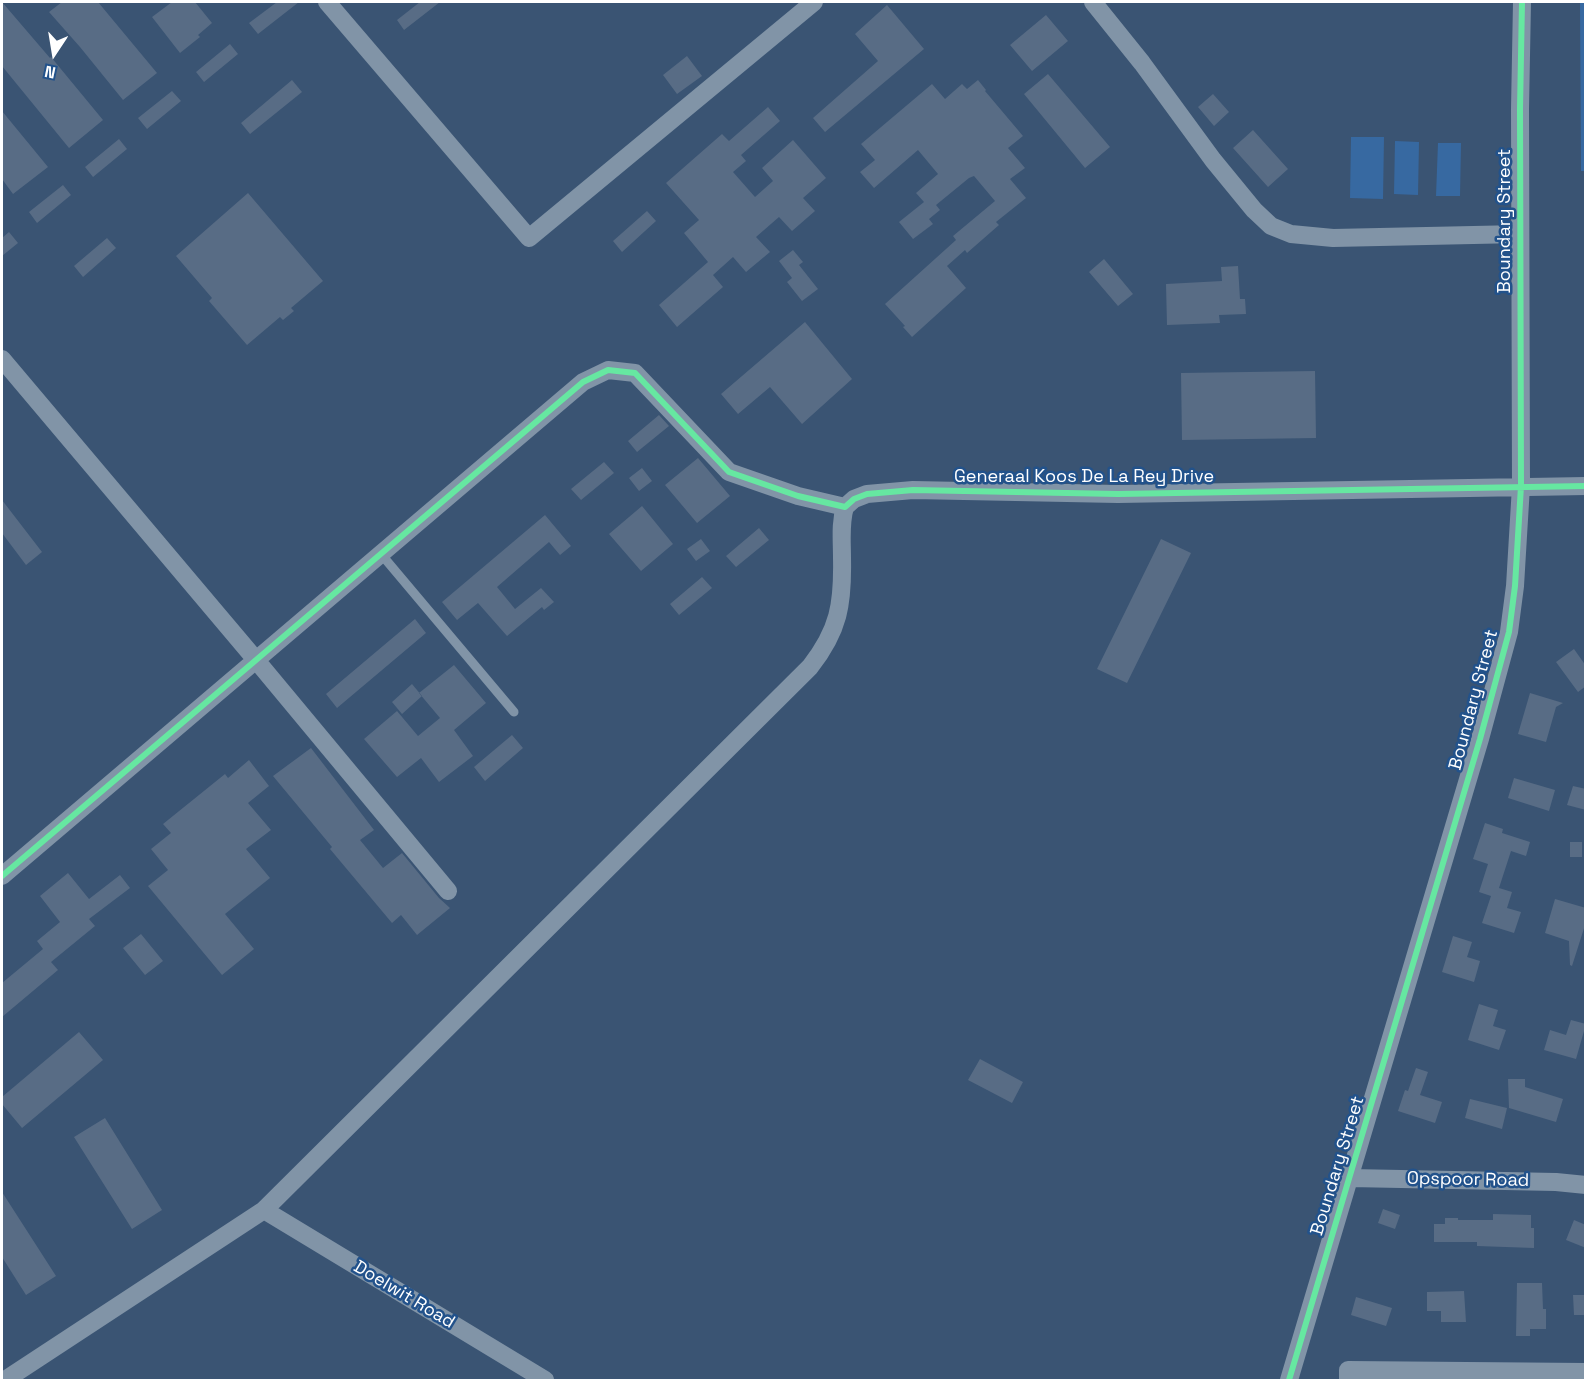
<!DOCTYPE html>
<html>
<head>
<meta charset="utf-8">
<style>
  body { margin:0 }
  #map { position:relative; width:1587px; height:1382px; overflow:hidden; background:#3a5473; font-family:"Space Grotesk",sans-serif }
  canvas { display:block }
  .frame { position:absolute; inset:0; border:3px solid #fff; pointer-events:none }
  .north { position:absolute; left:24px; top:24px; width:60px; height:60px; -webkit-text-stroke:4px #22528b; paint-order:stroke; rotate:192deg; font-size:16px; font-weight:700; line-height:24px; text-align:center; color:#fff }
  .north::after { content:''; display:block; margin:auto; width:21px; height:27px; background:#fff; clip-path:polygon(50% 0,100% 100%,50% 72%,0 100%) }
</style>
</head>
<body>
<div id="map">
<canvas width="1587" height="1382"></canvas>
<div class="frame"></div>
<div class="north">N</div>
</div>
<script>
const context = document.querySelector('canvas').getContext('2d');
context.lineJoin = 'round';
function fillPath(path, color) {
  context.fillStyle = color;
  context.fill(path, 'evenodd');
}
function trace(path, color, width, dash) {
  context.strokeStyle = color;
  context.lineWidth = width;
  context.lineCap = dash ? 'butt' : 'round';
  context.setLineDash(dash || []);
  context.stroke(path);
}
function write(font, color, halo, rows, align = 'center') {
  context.font = font + ' "Space Grotesk",sans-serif';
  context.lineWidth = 5;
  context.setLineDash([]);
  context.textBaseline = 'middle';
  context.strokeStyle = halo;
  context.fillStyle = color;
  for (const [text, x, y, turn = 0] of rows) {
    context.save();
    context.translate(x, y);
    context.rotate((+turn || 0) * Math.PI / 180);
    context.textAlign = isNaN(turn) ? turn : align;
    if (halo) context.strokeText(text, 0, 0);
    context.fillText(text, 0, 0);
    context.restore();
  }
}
fillPath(new Path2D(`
  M1580,2H1586L1585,171H1581Z
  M1351,137H1384L1383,199L1350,198Z
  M1395,141L1419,142L1418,195L1394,194Z
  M1438,143H1461L1460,196H1436Z`), '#3769a1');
fillPath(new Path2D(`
  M2,2L50,58L51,57L103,120L69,148L2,66Z
  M62,2H98L157,73L123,100L80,47L49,12Z
  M172,2H195L212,23L198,35L200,37L180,53L152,17Z
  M277,2H299L258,34L249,23Z
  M420,2H440L404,30L397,20Z
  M887,5L924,49L825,132L813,118L878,61L855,34Z
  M1046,15L1068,41L1032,71L1010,45Z
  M230,44L238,54L204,82L196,72Z
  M687,56L702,76L677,94L663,75Z
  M1048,74L1110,147L1085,168L1024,94Z
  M292,80L302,92L250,134L241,123Z
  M978,80L986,90L985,91L1023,136L1008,148L1025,168L1010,179L1026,198L996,222L999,225L967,253L965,250L947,266L966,288L912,337L903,327L905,326L885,304L956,240L953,236L995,201L974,176L969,178L936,205L940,210L929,219L933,224L913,239L899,222L924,202L916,193L938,174L918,150L874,188L860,172L875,160L861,144L932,84L945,99L962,84L967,89Z
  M172,91L181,101L147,129L138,118Z
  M1213,94L1229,112L1214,126L1198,107Z
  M768,107L780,121L741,155L746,161L733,172L755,197L773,181L762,168L793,140L826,178L803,198L815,211L792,231L779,217L756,237L770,252L746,272L733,257L713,275L723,287L677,327L659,305L708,262L684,233L699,220L666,183L722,134L729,141Z
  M2,111L48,167L13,194L2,179Z
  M1253,130L1288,169L1268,187L1233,148Z
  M119,139L127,149L93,177L85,167Z
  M63,185L71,195L37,223L29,212Z
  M248,193L323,281L291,308L294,311L283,320L280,317L247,345L209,301L212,298L176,256Z
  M647,211L656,221L622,252L613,241Z
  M9,232L18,243L2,256V238Z
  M107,238L116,248L83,277L74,266Z
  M793,250L803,262L799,265L818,289L802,301L787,282L792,278L779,261Z
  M1104,259L1133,294L1118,306L1089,272Z
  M1238,266L1240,299H1245L1246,314L1219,315L1220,323L1167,325L1166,284L1222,281L1221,267Z
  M805,322L852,379L802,424L770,387L738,414L721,394Z
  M1315,371L1316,438L1182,440L1181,373Z
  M659,415L669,426L637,452L628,441Z
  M698,458L730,496L697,523L665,485Z
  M604,462L614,473L581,500L571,489Z
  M642,468L652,481L639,491L629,478Z
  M2,500L42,552L26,565L2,533Z
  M642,506L673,544L641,571L609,534Z
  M545,515L571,546L560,555L549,542L497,587L515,609L541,588L554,602L544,610L542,607L507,636L478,603L457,620L442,602Z
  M759,528L769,540L736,567L726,556Z
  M701,539L710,551L696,561L687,549Z
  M1161,539L1191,553L1127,683L1097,669Z
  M702,577L712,588L679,615L670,604Z
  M415,619L426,633L337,708L326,694Z
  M1574,649L1586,666V686L1578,692L1556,662Z
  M454,665L486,703L454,730L473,756L439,782L421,758L397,777L364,739L397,711L418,736L440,718L419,693Z
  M412,684L422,696L402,714L392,702Z
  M1530,693L1563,703L1556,707L1546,742L1518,734Z
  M512,735L523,748L485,781L474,767Z
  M311,748L374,830L360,840L383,868L402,853L439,898L450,908L417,935L401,915L392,923L330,849L332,847L273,776Z
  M249,760L269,786L248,803L271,830L246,849L270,878L225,914L254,949L222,975L148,886L168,870L151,849L171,833L163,824L225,774L228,778Z
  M1514,778L1555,790L1549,811L1508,798Z
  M1573,786L1586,789V810L1567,805Z
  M1485,823L1503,829L1502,833L1530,842L1526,856L1511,851L1499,888L1512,892L1507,908L1521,912L1514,933L1482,923L1491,896L1479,892L1488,864L1473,859Z
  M1570,842H1582V857H1570Z
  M68,873L89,899L120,875L130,888L89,919L95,926L51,962L58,970L2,1017V983L43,949L37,941L60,922L40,896Z
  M1555,899L1586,908V922L1572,966L1570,965L1569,941L1545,933Z
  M141,934L163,961L145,975L123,948Z
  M1453,936L1472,942L1467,957L1480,961L1474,982L1442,972Z
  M1479,1004L1498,1010L1493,1026L1506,1030L1499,1050L1468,1040Z
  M1571,1020L1586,1024L1576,1059L1544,1050L1550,1030L1566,1035Z
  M79,1032L103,1060L22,1128L2,1104V1097Z
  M980,1059L1023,1082L1012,1103L968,1080Z
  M1416,1068L1428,1072L1420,1095L1442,1102L1435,1123L1398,1111L1405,1090L1408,1091Z
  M1508,1079H1525V1087L1563,1099L1556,1122L1509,1108Z
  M1470,1099L1507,1108L1502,1129L1465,1118Z
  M105,1118L162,1210L132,1229L74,1137Z
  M2,1192L56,1276L26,1295L2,1257Z
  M1383,1209L1400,1215L1395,1229L1378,1223Z
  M1493,1214L1531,1215V1228H1534V1248L1477,1246V1242H1434V1224H1445V1218H1458V1220H1493Z
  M1574,1220L1586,1225V1248L1566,1240Z
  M1517,1283H1542L1543,1309H1546V1329H1530V1336H1516Z
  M1464,1291L1466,1322H1441V1311H1427V1292Z
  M1573,1295H1586V1315H1574Z
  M1356,1297L1392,1308L1386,1326L1351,1315Z`), '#586c85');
trace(new Path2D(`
  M381,554L514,712`), '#8194a7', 9);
trace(new Path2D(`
  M327,2L529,238L814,2
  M1093,2L1142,63L1213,160L1254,210L1271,226L1291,234L1333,238L1520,234
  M2,359L256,660L448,891
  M2,876L583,382L608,370L635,373L729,472L798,496L845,507L854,499L867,494L913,490L1118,494L1586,486
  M1350,1178L1556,1182L1586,1185
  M264,1210L545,1380
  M5,1380L264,1210L810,667C839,630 843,604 842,558C842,540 840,523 845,507
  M1289,1380L1480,739L1509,632L1515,586L1521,486L1520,109L1522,2
  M1348,1380V1370L1586,1372`), '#8194a7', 18);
trace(new Path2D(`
  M2,876L583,382L608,370L635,373L729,472L798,496L845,507L854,499L867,494L913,490L1118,494L1586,486
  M1289,1380L1480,739L1509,632L1515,586L1521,486L1520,109L1522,2`), '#66e7a1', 6);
write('18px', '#fff', '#22528b', [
  ["Boundary Street",1505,221,-90],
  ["Generaal Koos De La Rey Drive",1084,477],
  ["Boundary Street",1474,700,-75],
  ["Boundary Street",1338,1166,-73],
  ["Opspoor Road",1468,1180,1],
  ["Doelwit Road",404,1295,31]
]);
</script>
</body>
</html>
